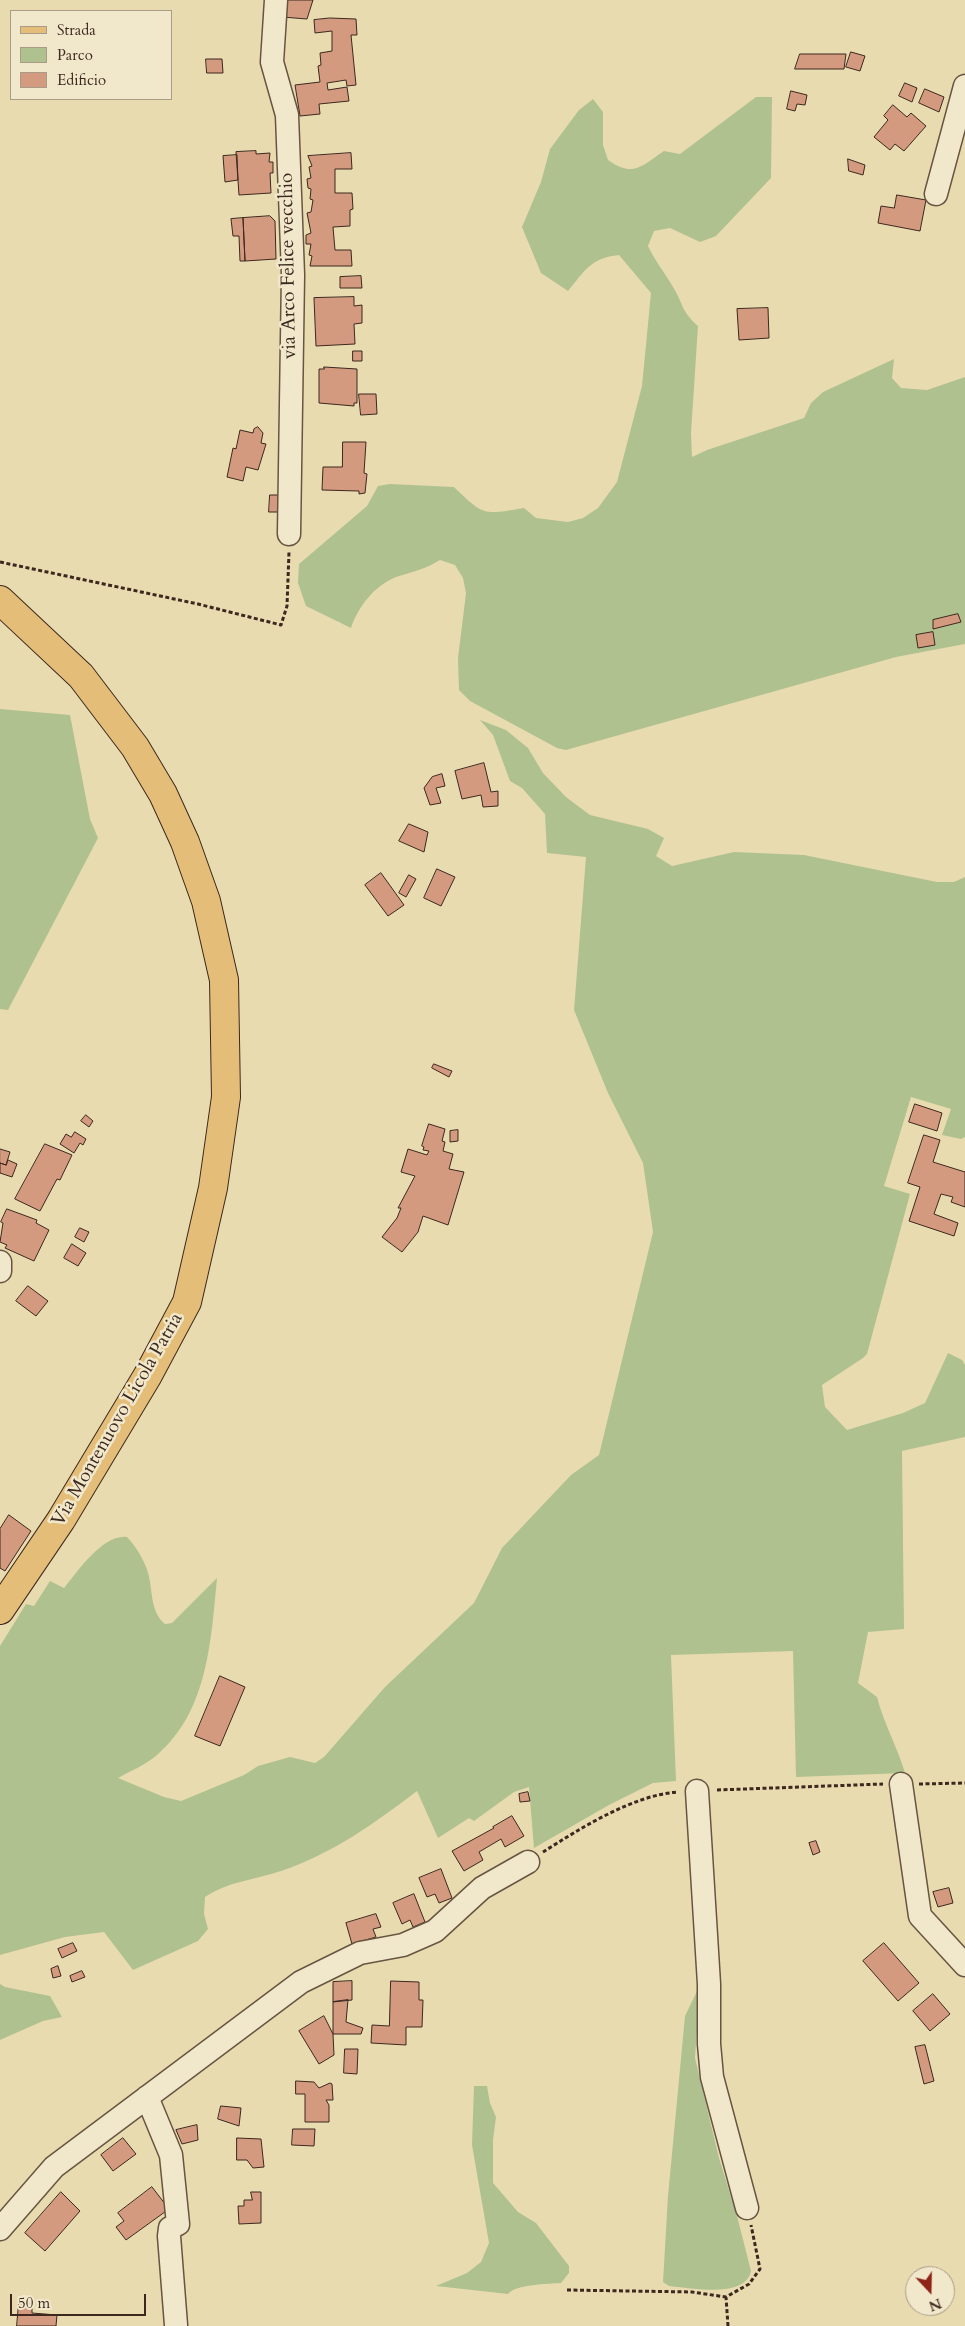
<!DOCTYPE html>
<html>
<head>
<meta charset="utf-8">
<style>
  body { margin:0 }
  #map { position:relative; width:965px; height:2326px; overflow:hidden; background:#e9dbb0; font-family:Cardo,serif }
  canvas { display:block }
  .legend { position:absolute; left:10px; top:10px; width:162px; height:90px; box-sizing:border-box; background:#f1e8cc; border:1px solid #a99b86; margin:0; padding:6px 9px; list-style:none; font-size:15px; color:#3c281e }
  .legend li { display:flex; align-items:center; gap:10px; height:25px }
  .legend b { width:25px; border:1px solid #a99b86 }
  .north { position:absolute; left:905px; top:2266px; width:50px; height:50px; box-sizing:border-box; background:#f1e8cc; border:1px solid #a99b86; border-radius:50%; rotate:159deg; font-size:14px; font-weight:700; line-height:20px; text-align:center; color:#3c281e }
  .north::after { content:''; display:block; margin:auto; width:18px; height:22px; background:#8f2418; clip-path:polygon(50% 0,100% 100%,50% 72%,0 100%) }
  .scale { position:absolute; left:10px; top:2294px; width:136px; height:22px; box-sizing:border-box; border:2px solid #3c281e; border-top:0; padding-left:6px; font-size:15px; line-height:18px; white-space:nowrap; color:#3c281e; -webkit-text-stroke:4px #f1e8cc; paint-order:stroke }
</style>
</head>
<body>
<div id="map">
<canvas width="965" height="2326"></canvas>
<ul class="legend">
<li><b style="height:6px;background:#e4be78"></b>Strada</li>
<li><b style="height:14px;background:#b0c190"></b>Parco</li>
<li><b style="height:14px;background:#d39a7f"></b>Edificio</li>
</ul>
<div class="north">N</div>
<div class="scale">50 m</div>
</div>
<script>
const context = document.querySelector('canvas').getContext('2d');
context.lineJoin = 'round';
function fillPath(path, color) {
  context.fillStyle = color;
  context.fill(path, 'evenodd');
}
function trace(path, color, width, dash) {
  context.strokeStyle = color;
  context.lineWidth = width;
  context.lineCap = dash ? 'butt' : 'round';
  context.setLineDash(dash || []);
  context.stroke(path);
}
function write(font, color, halo, rows, align = 'center') {
  context.font = font + ' Cardo,serif';
  context.lineWidth = 5;
  context.setLineDash([]);
  context.textBaseline = 'middle';
  context.strokeStyle = halo;
  context.fillStyle = color;
  for (const [text, x, y, turn = 0] of rows) {
    context.save();
    context.translate(x, y);
    context.rotate((+turn || 0) * Math.PI / 180);
    context.textAlign = isNaN(turn) ? turn : align;
    if (halo) context.strokeText(text, 0, 0);
    context.fillText(text, 0, 0);
    context.restore();
  }
}
fillPath(new Path2D(`
  M756,97H772L771,178L716,236L700,242L670,228L654,231L648,246C655,261 665,273 673,287C684,305 681,311 698,326L691,433L692,457L707,450L804,418L811,403L823,392L894,359L892,378L901,388L927,390L965,377V644L896,657L566,750L557,748L470,701L459,690L458,658L466,593L463,578L455,565L440,560C426,569 412,572 396,577C375,585 358,607 351,628L306,606L298,583L299,564L367,506L378,486L390,484L454,487C484,516 483,515 524,508L536,518L568,522L583,518L598,508L617,482L642,386L651,293L619,255C590,258 585,271 568,291L541,273L522,227L541,182L550,149L579,110L593,99L603,112V145L608,160C634,178 641,166 664,151L680,154Z
  M0,709L70,715L90,819L98,838L8,1010L0,1009Z
  M480,720L506,730L528,748L543,773L566,797L590,815L648,829L664,838L656,856L672,866L734,852L804,855L937,882H954L965,877V1137L961,1139L942,1135L951,1109L911,1097L884,1186L910,1194L867,1354L863,1358L822,1385L825,1407L847,1430L903,1413L925,1403L948,1353L962,1360L965,1365V1437L902,1451L904,1629L868,1632L858,1683L877,1697C884,1724 897,1746 905,1773L796,1777L793,1651L671,1655L676,1781L653,1783L609,1805L534,1848L529,1787L514,1792L474,1821L469,1818L438,1838L417,1791C375,1823 332,1854 281,1871C255,1880 229,1881 205,1897L204,1914L208,1929L198,1941L133,1970L104,1932L65,1937L0,1955V1646L26,1604L34,1606L50,1581L64,1588C78,1571 103,1534 127,1537C135,1545 142,1557 146,1567C154,1585 148,1610 165,1624L172,1623L217,1578C211,1641 208,1711 157,1755C146,1765 130,1771 118,1778L164,1797L181,1801L244,1775L258,1766L290,1757L315,1763L324,1757L385,1687L474,1603L502,1548L571,1475L599,1455L653,1232L643,1163L608,1093L574,1010L586,857L547,853L545,814L522,788L510,781L493,735Z
  M0,1984L5,1987L50,1996L62,2017L43,2021L0,2040Z
  M700,1985L695,2058L719,2158L737,2216L751,2271C746,2299 689,2288 669,2286L663,2282L668,2196L685,2016Z
  M474,2086H487L490,2103L496,2117L493,2140V2183L518,2212L536,2223L569,2266V2273L561,2283C548,2284 516,2284 508,2294L436,2286L467,2273L481,2262L489,2243L472,2145Z`), '#b0c190');
const building = new Path2D(`
  M287,0H313L307,19L282,17Z
  M330,18L356,19L357,35H351L356,85L347,86L346,80L327,83L328,90L347,87L349,101L319,104L320,114L300,116L295,85L320,82L318,66L321,65L320,53L332,51V31L315,33L314,20Z
  M851,52L865,56L860,71L846,67Z
  M800,54H846L844,69H795Z
  M206,59H222L223,73H207Z
  M905,83L917,88L912,102L899,96Z
  M925,89L944,97L939,112L919,103Z
  M791,91L807,95L805,105L797,104L795,111L787,109Z
  M893,105L907,117L911,113L926,126L904,151L895,144L890,150L874,137L888,120L884,116Z
  M256,151V154L270,153L269,162H273V173H270L271,193L239,195L236,152Z
  M351,153L352,169H335V193H352L353,209L350,210V226L333,227L335,250H351L352,266H310L312,256L309,255L311,244H306V235L311,233L307,213L311,212L313,200L310,199L311,189L308,188L307,179L311,178L309,167L312,166L308,156Z
  M237,155L238,180L225,182L223,156Z
  M848,159L865,165L863,175L849,171Z
  M897,195L926,200L920,231L878,223L881,206L894,208Z
  M270,216L275,221L276,259L245,261L243,218Z
  M243,218L245,261H240L239,236H233L231,219Z
  M361,276L362,288H340V277Z
  M354,297V306L362,305V323L354,324L355,344L316,346L314,298Z
  M768,308L769,338L739,340L737,309Z
  M353,351H362V361H353Z
  M324,367L357,369V403H354V406L319,403V369H324Z
  M359,394H376L377,414L361,415Z
  M258,427L263,433L261,443L266,444L258,470L246,467L243,481L227,477L233,448L236,449L240,430L253,433L254,429Z
  M343,442H366L364,473L367,474L365,493L359,494V491L322,490L323,467H342Z
  M270,495H282L281,512H269Z
  M958,614L961,622L933,629V620Z
  M933,632L935,645L918,648L916,635Z
  M484,763L491,792L498,791V806L483,807L481,795L462,799L455,771Z
  M442,774L445,786L436,788L441,803L430,805L424,788L432,777Z
  M409,824L428,832L424,852L399,841Z
  M437,869L455,877L441,906L424,898Z
  M381,873L404,905L388,916L365,885Z
  M409,875L416,879L406,897L399,893Z
  M434,1064L452,1071L449,1077L432,1068Z
  M915,1104L942,1113L937,1131L909,1122Z
  M86,1115L93,1121L89,1127L81,1121Z
  M429,1124L445,1129L442,1141L445,1142L443,1151L453,1154L449,1169L464,1172L448,1225L423,1216L418,1232L402,1252L382,1237L397,1218L401,1208H398L415,1176L401,1172L408,1149L427,1155L429,1151L423,1150L424,1147L422,1146Z
  M458,1130V1141L450,1142V1131Z
  M75,1132L86,1139L83,1145L80,1143L74,1153L60,1144L66,1134L71,1137Z
  M924,1135L940,1140L933,1162L965,1172V1207L951,1202L953,1197L941,1194L934,1214L958,1223L954,1236L909,1221L920,1187L908,1183Z
  M45,1144L72,1155L60,1180L57,1179L40,1211L15,1199Z
  M0,1149L10,1152L6,1165L0,1163Z
  M8,1160L17,1164L12,1177L0,1173V1163L6,1165Z
  M7,1209L37,1220L36,1223L49,1230L34,1261L5,1248L7,1245L0,1242L3,1223L1,1222Z
  M80,1228L89,1232L84,1242L75,1237Z
  M72,1244L86,1253L78,1266L64,1258Z
  M28,1286L48,1301L36,1316L16,1301Z
  M9,1515L31,1531L5,1571L0,1568V1529Z
  M220,1676L245,1687L220,1746L195,1736Z
  M528,1792L530,1801L520,1802L519,1794Z
  M512,1816L524,1836L505,1847L501,1839L479,1852L483,1860L464,1871L452,1851L494,1828L493,1827Z
  M816,1841L820,1852L813,1855L809,1843Z
  M441,1869L452,1898L439,1903L435,1894L427,1897L419,1878Z
  M949,1888L953,1903L938,1907L933,1892Z
  M414,1894L425,1922L413,1927L410,1920L402,1924L393,1903Z
  M376,1914L381,1927L373,1929L376,1937L352,1944L346,1923Z
  M73,1943L77,1951L62,1958L58,1949Z
  M884,1943L919,1983L898,2001L863,1961Z
  M58,1966L61,1976L53,1978L51,1969Z
  M82,1971L85,1977L72,1982L70,1976Z
  M352,1981V2000L333,2002V1982Z
  M391,1981L419,1982V2000H423L422,2027H406V2045L371,2043L372,2025L389,2026Z
  M933,1994L950,2014L930,2031L913,2011Z
  M348,2000L346,2022L363,2028L361,2034H333V2002Z
  M324,2016L333,2034L334,2055L319,2064L299,2031Z
  M925,2045L934,2081L924,2084L915,2047Z
  M345,2049H358L357,2074L344,2073Z
  M296,2081L314,2082L319,2088L330,2083L332,2084L333,2100H326L329,2105V2122H305V2094H296Z
  M221,2106L241,2108L239,2126L218,2119Z
  M197,2125L198,2140L182,2144L176,2130Z
  M293,2129H315L314,2146L292,2145Z
  M123,2138L136,2154L113,2171L101,2155Z
  M237,2138L261,2139L264,2167L253,2168L247,2160H237Z
  M152,2187L169,2209L126,2240L116,2227L124,2221L118,2213Z
  M61,2192L80,2211L45,2251L25,2233Z
  M251,2192H261V2223L239,2224L238,2206H244V2200H252Z
  M19,2303L32,2304V2313L57,2315L56,2326H17Z`);
fillPath(building, '#d39a7f');
trace(building, '#3c281e', 1);
const minor = new Path2D(`
  M276,0L272,62L287,115L293,275L289,534
  M936,194L965,86
  M0,1262V1271
  M901,1784L920,1916L965,1965
  M697,1791L709,1984V2044L712,2077L747,2208
  M147,2097L171,2155L178,2224L170,2228L169,2236L176,2325
  M0,2229L54,2167L301,1982L360,1953L403,1945L435,1931L482,1888L528,1862`);
const major = new Path2D(`
  M0,600L81,676L135,747L163,794L185,842L206,901L224,980L226,1097L213,1188L187,1302L148,1375L61,1520L0,1610`);
trace(minor, '#675542', 25);
trace(major, '#3c281e', 30);
trace(new Path2D(`
  M0,562L198,604L281,625L287,606L289,552
  M919,1784L965,1783
  M717,1790L883,1784
  M543,1852C581,1828 633,1795 678,1792
  M567,2290L692,2292L726,2297
  M728,2326L726,2297L749,2284L760,2269L751,2225`), '#3c281e', 3, [4, 2.5]);
trace(minor, '#f1e8cc', 22);
trace(major, '#e4be78', 28);
write('19px', '#3c281e', '#f1e8cc', [
  ["via Arco Felice vecchio",289,266,-91],
  ["Via Montenuovo Licola Patria",118,1420,-60]
]);
</script>
</body>
</html>
